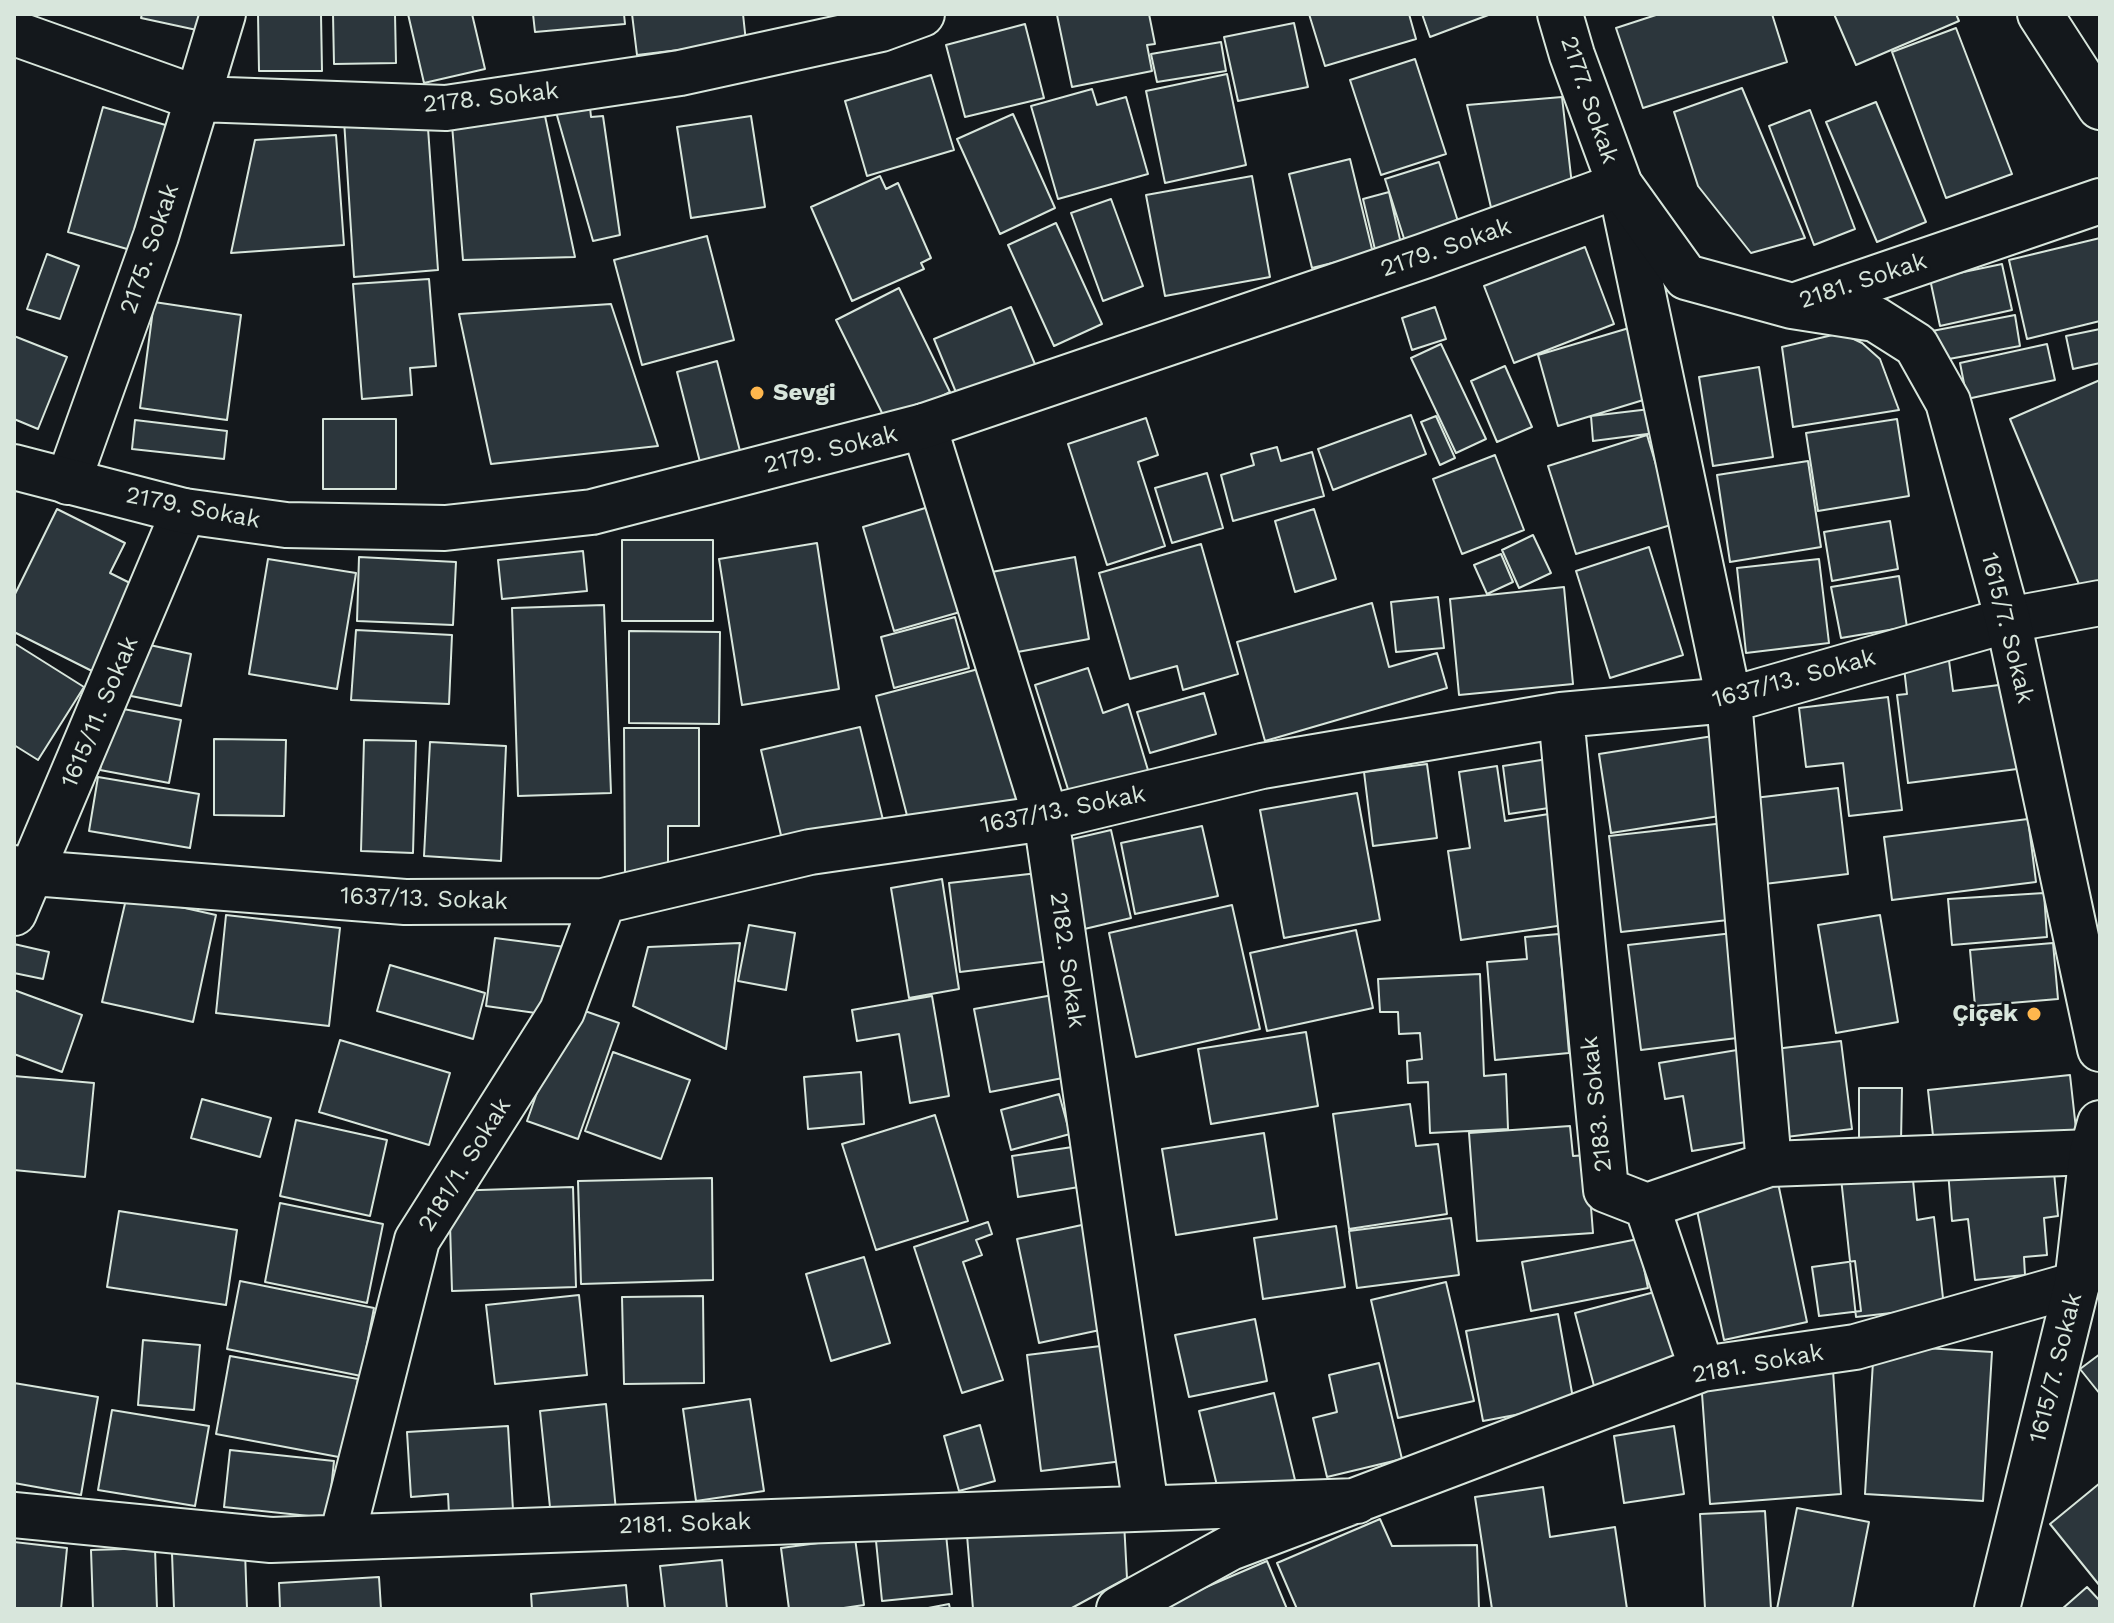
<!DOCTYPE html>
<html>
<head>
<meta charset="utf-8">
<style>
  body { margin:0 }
  #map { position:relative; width:2114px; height:1623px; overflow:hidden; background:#14181c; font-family:"Work Sans",sans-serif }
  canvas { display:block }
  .frame { position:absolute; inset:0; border:16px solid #d8e6dc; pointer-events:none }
</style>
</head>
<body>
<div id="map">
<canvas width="2114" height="1623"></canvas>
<div class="frame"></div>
</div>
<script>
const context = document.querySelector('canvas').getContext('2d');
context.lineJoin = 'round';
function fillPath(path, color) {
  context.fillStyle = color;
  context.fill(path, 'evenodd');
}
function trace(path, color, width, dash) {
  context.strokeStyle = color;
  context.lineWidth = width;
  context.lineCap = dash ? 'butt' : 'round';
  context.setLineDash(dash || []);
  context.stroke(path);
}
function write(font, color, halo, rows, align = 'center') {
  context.font = font + ' "Work Sans",sans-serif';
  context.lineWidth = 6;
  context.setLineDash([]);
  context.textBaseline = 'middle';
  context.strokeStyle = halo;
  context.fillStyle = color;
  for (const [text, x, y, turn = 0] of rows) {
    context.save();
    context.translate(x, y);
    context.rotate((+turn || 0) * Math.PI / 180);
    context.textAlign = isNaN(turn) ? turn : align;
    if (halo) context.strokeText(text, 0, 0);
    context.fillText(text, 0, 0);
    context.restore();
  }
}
const building = new Path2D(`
  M142,14H210L206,32L141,18Z
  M258,14H321L322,71H259Z
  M333,14H395L396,63L334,64Z
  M408,14H472L485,69L424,83Z
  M533,14H624L625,24L535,32Z
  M632,14H743L746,42L637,55Z
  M1149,14L1155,44L1147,45L1152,71L1072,87L1057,15Z
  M1309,14H1409L1416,39L1325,66Z
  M1422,14H1491L1430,37Z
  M1659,14H1772L1787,62L1643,108L1616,28Z
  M1834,14H1956L1959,21L1856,65Z
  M1294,23L1308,87L1238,101L1224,37Z
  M1025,24L1044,98L965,117L946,45Z
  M1956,28L2012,174L1946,198L1892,52Z
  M1221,42L1226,71L1157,82L1151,54Z
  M1415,59L1446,154L1381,175L1350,80Z
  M1227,74L1246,165L1165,183L1146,91Z
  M931,75L954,150L867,176L845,101Z
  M1742,88L1805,238L1751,253L1698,186L1674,112Z
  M1092,89L1097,105L1126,97L1148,174L1058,199L1031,106Z
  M1562,97L1572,185L1493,216L1467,105Z
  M1876,102L1926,222L1877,242L1826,122Z
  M103,107L176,128L141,253L68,232Z
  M590,107L591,117L603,116L620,235L593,241L556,112Z
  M1810,110L1855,229L1814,245L1769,126Z
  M427,114L438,270L354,277L344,120Z
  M1013,114L1055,208L1000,234L957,139Z
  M545,116L575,257L463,260L452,125Z
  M751,116L765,207L691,218L677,127Z
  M336,135L344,245L231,253L255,140Z
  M1350,159L1373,253L1312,268L1289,174Z
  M1439,162L1462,234L1408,251L1385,179Z
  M880,176L886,189L898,183L931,258L921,263L924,269L852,301L811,207Z
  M1252,176L1270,277L1165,296L1146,195Z
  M1389,192L1403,252L1377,258L1363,199Z
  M1111,199L1143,286L1103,301L1071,213Z
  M1056,223L1102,324L1054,346L1008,245Z
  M707,236L734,340L642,365L614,260Z
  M2100,238V321L2027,339L2009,260Z
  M1585,247L1614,324L1514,363L1484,286Z
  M47,254L79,266L60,319L27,309Z
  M2002,264L2012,310L1940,326L1930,279Z
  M429,279L436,366L410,368L412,395L362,399L353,284Z
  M899,288L950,392L887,423L836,320Z
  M154,302L241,315L227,420L140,408Z
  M611,304L658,446L491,464L459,314Z
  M1011,307L1037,369L960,402L934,339Z
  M1435,307L1446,339L1412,350L1402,318Z
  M2015,315L2020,346L1938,361L1932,331Z
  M1629,328L1650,398L1558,426L1538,355Z
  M2100,329V363L2073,369L2066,336Z
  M1841,333L1862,343L1880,359L1899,410L1793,427L1782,347Z
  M14,336L67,357L38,429L14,419Z
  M1441,344L1486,439L1456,453L1411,358Z
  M2047,344L2055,380L1967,399L1960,363Z
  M717,361L740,451L700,462L677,372Z
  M1505,366L1532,427L1497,442L1471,381Z
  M1759,367L1773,457L1713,466L1699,377Z
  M2100,380V581L2081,589L2010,419Z
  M1650,409L1655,433L1593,441L1591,416Z
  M1411,415L1426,454L1333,490L1318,449Z
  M1436,416L1455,458L1440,465L1421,422Z
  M1146,418L1158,455L1138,462L1165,546L1107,565L1068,444Z
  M323,419H396V489H323Z
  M1897,419L1909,496L1818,511L1806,433Z
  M135,420L227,431L224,459L132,449Z
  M1647,435L1674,524L1576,554L1548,466Z
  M1277,447L1281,461L1312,452L1324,496L1233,521L1221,475L1254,465L1251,454Z
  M1495,455L1524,530L1462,554L1433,479Z
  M1808,461L1821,547L1730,562L1717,475Z
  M1207,473L1223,528L1172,543L1155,488Z
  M935,505L967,610L894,631L863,527Z
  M57,509L125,543L110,573L144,590L100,675L14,632V596Z
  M1314,509L1336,579L1295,592L1275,521Z
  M1890,521L1898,569L1832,581L1824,532Z
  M1533,535L1551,573L1519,588L1502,550Z
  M622,540H713V621H622Z
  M817,543L839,689L742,705L719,559Z
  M1201,544L1238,674L1183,690L1177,666L1130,679L1099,573Z
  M1649,547L1683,655L1610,678L1576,571Z
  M583,551L587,591L502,599L498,560Z
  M1501,554L1513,582L1487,594L1474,565Z
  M359,557L456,562L453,625L357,621Z
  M1075,557L1089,639L1001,655L986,573Z
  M268,559L356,573L337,689L249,674Z
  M1819,559L1829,643L1746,653L1737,568Z
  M1899,576L1907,627L1841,638L1831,587Z
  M1564,587L1573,684L1459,695L1450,599Z
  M1438,597L1444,648L1396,652L1391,602Z
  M1372,603L1389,667L1437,653L1447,688L1265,741L1237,642Z
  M604,605L611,793L518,796L512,608Z
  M955,617L969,668L894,688L881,637Z
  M356,630L452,635L449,704L351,700Z
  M629,631L720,632L719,724L629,723Z
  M136,642L191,654L181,706L126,695Z
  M14,643L84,687L38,760L14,745Z
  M1948,653L1953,691L2014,683L2025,768L1908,783L1897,695L1907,694L1903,659Z
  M986,667L1021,798L910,827L876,696Z
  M1088,668L1103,713L1128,704L1151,780L1073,805L1035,685Z
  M1204,693L1216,734L1150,753L1137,712Z
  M1888,697L1902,810L1849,816L1843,763L1806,767L1799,708Z
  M113,707L181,720L169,783L100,770Z
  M860,727L884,824L784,848L761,750Z
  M624,728H699V826H668V873L625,874Z
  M1713,736L1726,815L1611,833L1599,754Z
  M214,739L286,740L284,816L214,815Z
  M364,740L416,741L413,853L361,851Z
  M430,742L506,746L501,861L424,856Z
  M1554,758L1562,806L1509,814L1503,766Z
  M1427,764L1437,838L1373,846L1364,772Z
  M1497,766L1505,821L1555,813L1571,924L1461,940L1448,851L1470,848L1459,772Z
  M98,777L199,794L190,848L89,831Z
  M1838,788L1848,874L1756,885L1746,799Z
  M1357,793L1380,920L1284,938L1260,810Z
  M2028,819L2036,882L1892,900L1884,837Z
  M1725,823L1737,919L1621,932L1609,836Z
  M1202,826L1218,896L1135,914L1121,843Z
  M1111,830L1131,918L1076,931L1055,843Z
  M1047,872L1058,960L960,972L949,883Z
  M942,879L959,989L909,998L891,888Z
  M2044,893L2047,937L1952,945L1948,899Z
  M127,895L216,915L193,1022L102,1002Z
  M1232,905L1260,1029L1136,1057L1109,933Z
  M226,915L340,928L329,1026L216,1013Z
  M1880,915L1898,1022L1836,1033L1818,925Z
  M749,925L795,933L786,990L738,981Z
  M1356,930L1373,1008L1267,1031L1250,953Z
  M1733,933L1745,1037L1641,1050L1628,945Z
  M1559,934L1569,1053L1495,1060L1487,962L1527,959L1525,937Z
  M495,938L565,947L557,1016L486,1006Z
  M740,943L726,1049L633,1006L648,947Z
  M2053,943L2058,999L1975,1006L1970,950Z
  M14,944L49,952L43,979L14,973Z
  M390,965L485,993L473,1039L377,1011Z
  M1480,974L1484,1076L1506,1074L1508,1129L1430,1133L1428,1082L1408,1083L1407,1061L1422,1059L1420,1033L1399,1034L1398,1012H1380L1378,979Z
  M14,990L82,1015L62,1072L14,1054Z
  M1053,995L1068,1077L990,1092L974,1009Z
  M932,996L949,1096L910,1103L899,1034L857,1041L852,1010Z
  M568,1005L619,1023L578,1139L527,1121Z
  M1306,1032L1318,1106L1211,1124L1198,1049Z
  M340,1040L450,1073L429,1145L319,1112Z
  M1841,1041L1852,1129L1786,1137L1775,1049Z
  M1749,1048L1764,1139L1692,1151L1683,1096L1665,1099L1659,1063Z
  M613,1052L690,1080L661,1159L585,1131Z
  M861,1072L864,1124L808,1129L804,1077Z
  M2070,1075L2077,1138L1935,1154L1928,1090Z
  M14,1076L94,1083L85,1177L14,1170Z
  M1859,1088H1902L1901,1142L1859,1141Z
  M1059,1094L1070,1134L1011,1150L1001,1110Z
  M202,1099L271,1118L260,1157L191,1138Z
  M1410,1104L1416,1146L1438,1144L1447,1214L1349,1229L1333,1114Z
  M935,1115L968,1221L876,1250L842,1144Z
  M296,1120L387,1140L370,1216L280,1196Z
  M1570,1126L1573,1156L1587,1155L1593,1233L1477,1241L1469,1133Z
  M1264,1133L1277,1219L1176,1235L1162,1149Z
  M1079,1146L1085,1186L1018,1197L1012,1156Z
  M2053,1161L2058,1216L2044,1218L2047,1255L2024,1257L2025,1275L1975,1280L1968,1219L1952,1221L1948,1171Z
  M1912,1170L1917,1220L1934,1217L1944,1307L1856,1317L1841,1178Z
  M712,1178L713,1280L581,1284L578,1181Z
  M1777,1178L1807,1322L1724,1340L1694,1196Z
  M573,1187L576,1287L452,1291L449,1191Z
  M280,1203L383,1224L367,1303L265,1282Z
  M119,1211L237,1230L226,1305L107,1287Z
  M1451,1218L1459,1275L1357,1288L1349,1231Z
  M988,1222L992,1234L976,1240L982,1255L963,1262L1003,1380L962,1393L914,1247Z
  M1091,1223L1114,1327L1039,1343L1017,1239Z
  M1336,1226L1345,1287L1263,1299L1254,1238Z
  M1638,1239L1648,1288L1531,1311L1522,1262Z
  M864,1257L890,1343L831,1361L806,1274Z
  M1855,1261L1861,1311L1819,1316L1812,1267Z
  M240,1281L374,1308L361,1376L227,1349Z
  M1446,1282L1474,1401L1398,1418L1371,1300Z
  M1666,1289L1685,1363L1594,1386L1575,1313Z
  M579,1295L587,1375L495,1384L486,1305Z
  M703,1296L704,1383L624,1384L622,1297Z
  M1558,1314L1574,1404L1483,1421L1466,1331Z
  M1255,1319L1267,1381L1189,1397L1175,1335Z
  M143,1340L200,1345L194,1410L138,1405Z
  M1117,1344L1131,1460L1041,1471L1027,1355Z
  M1874,1345L1992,1352L1983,1501L1865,1494Z
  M2100,1354V1394L2080,1369Z
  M230,1356L358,1379L344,1458L216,1434Z
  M1379,1363L1402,1459L1327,1477L1313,1418L1337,1412L1329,1375Z
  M1833,1370L1841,1494L1710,1504L1701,1380Z
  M14,1383L98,1397L81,1495L14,1483Z
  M1274,1393L1295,1480L1220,1498L1199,1411Z
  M750,1399L764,1491L696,1501L683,1409Z
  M606,1404L616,1511L551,1517L540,1411Z
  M112,1410L209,1426L195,1506L98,1490Z
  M980,1425L995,1481L959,1491L944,1436Z
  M508,1426L513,1510L449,1515L448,1494L411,1497L407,1432Z
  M1674,1426L1684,1494L1624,1503L1614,1436Z
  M230,1450L334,1461L328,1518L224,1507Z
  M2100,1483V1586L2050,1524Z
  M1543,1487L1550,1537L1615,1527L1627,1609H1492L1475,1497Z
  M1797,1508L1869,1522L1852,1609H1777Z
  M1765,1511L1771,1609H1705L1700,1514Z
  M1380,1519L1392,1546L1477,1545L1479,1609H1297L1277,1563Z
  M1124,1522L1127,1578L1070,1609H973L967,1535Z
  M946,1534L952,1594L882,1601L876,1541Z
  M855,1538L864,1605L837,1609H789L781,1548Z
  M14,1542L67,1548L61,1609H14Z
  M155,1548L157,1609H93L91,1550Z
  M245,1551L247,1609H174L172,1553Z
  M722,1560L727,1609H665L660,1566Z
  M1267,1561L1287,1609H1166L1164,1605Z
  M379,1577L381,1609H280L279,1583Z
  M626,1585L628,1609H532L531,1594Z
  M2087,1587L2100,1601V1609H2062Z
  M949,1604L950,1609H923Z`);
fillPath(building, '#2c363c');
trace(building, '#d8e6dc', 2);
const street = new Path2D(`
  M2040,14L2100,107
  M14,33L199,99L446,108L680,73L881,29L922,14
  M1620,185L1729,700L1769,1164
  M924,426L1046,818L1146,1508
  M68,482L156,236L223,14
  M1561,715L1606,1190L1647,1206L1769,1164L2092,1152
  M14,868L33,873L405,902L603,901L810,852L1046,818L1262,766L1561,715L1729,700L2008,620L2100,603
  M14,913L184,511
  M1647,1206L1702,1369
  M14,1515L271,1540L1357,1501
  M342,1537L417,1240L562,1011L603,901
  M1119,1609L1230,1548L1702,1369L1855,1347L2077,1284`);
const secondary = new Path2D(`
  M1560,14L1572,55L1620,185L1686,277L1792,306L1875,319L1916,345L1948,402L2008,620L2100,1049
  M1799,304L2100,201
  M14,467L184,511L286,525L445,528L592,512L924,426L1424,256L1620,185
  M1997,1609L2077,1284L2092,1152L2100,1123`);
trace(street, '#d8e6dc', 48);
trace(secondary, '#d8e6dc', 48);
trace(street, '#14181c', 44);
trace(secondary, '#14181c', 44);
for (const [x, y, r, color] of [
  [757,393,8,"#ffb74d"],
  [2034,1014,8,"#ffb74d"]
]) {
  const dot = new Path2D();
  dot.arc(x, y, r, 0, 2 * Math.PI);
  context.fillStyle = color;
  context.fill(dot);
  trace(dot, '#14181c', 3);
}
write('24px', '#d8e6dc', '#14181c', [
  ["2178. Sokak",491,98,-6],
  ["2177. Sokak",1589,100,71],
  ["2179. Sokak",1446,248,-19],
  ["2175. Sokak",150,249,-71],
  ["2181. Sokak",1863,281,-18],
  ["2179. Sokak",831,450,-14],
  ["2179. Sokak",193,508,11],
  ["1615/7. Sokak",2007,628,76],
  ["1637/13. Sokak",1794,679,-15],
  ["1615/11. Sokak",100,712,-67],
  ["1637/13. Sokak",1063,810,-11],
  ["1637/13. Sokak",424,899,2],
  ["2182. Sokak",1067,960,82],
  ["2183. Sokak",1597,1104,-96],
  ["2181/1. Sokak",465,1165,-58],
  ["2181. Sokak",1758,1364,-10],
  ["1615/7. Sokak",2056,1368,-76],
  ["2181. Sokak",685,1524,-2]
]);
write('bold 24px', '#d8e6dc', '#14181c', [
  ["Sevgi",773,393],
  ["Çiçek",2018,1014,"right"]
], 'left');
</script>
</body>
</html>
